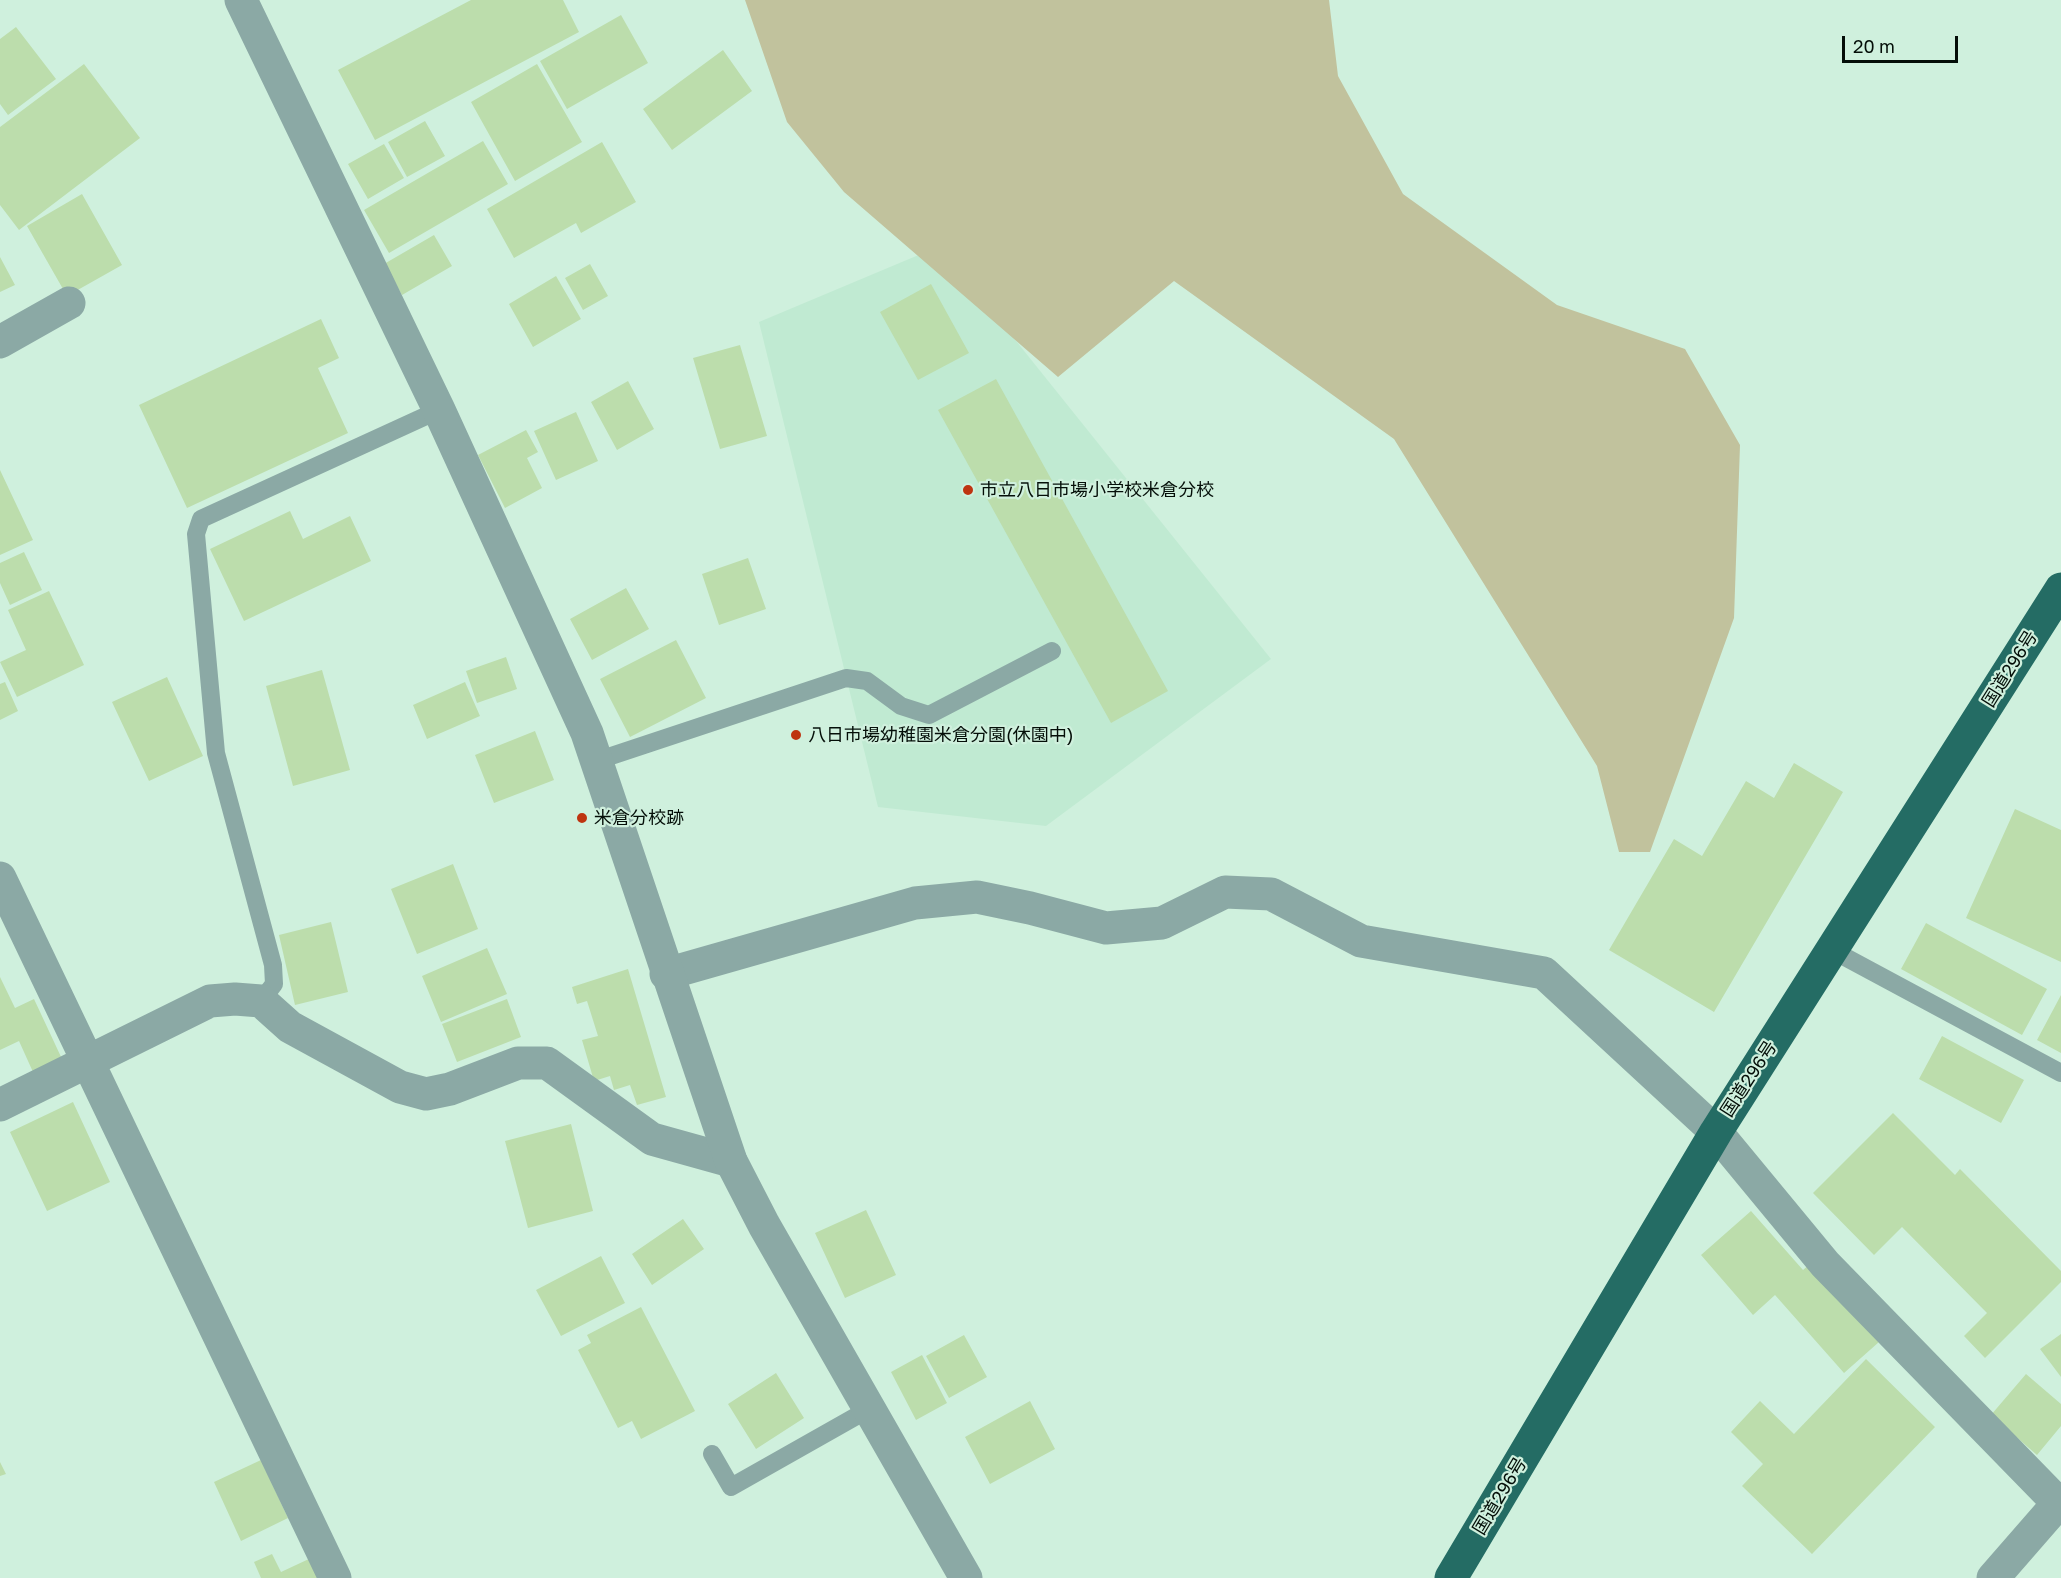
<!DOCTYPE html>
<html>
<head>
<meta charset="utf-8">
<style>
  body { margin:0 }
  #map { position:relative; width:2061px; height:1578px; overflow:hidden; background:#cff0dd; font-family:"Golos Text",sans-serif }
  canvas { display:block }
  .scale { position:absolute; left:1842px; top:36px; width:116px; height:27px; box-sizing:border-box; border:3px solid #040e08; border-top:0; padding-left:8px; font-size:18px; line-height:21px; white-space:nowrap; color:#040e08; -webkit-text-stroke:4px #cff0dd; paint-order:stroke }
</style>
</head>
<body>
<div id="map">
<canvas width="2061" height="1578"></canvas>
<div class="scale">20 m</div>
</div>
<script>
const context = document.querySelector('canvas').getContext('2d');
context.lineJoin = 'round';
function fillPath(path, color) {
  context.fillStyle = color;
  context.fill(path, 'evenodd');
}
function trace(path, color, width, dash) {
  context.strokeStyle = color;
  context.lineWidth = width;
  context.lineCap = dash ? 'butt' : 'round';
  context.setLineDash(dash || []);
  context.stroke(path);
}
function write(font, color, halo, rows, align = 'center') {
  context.font = font + ' "Golos Text","Noto Sans JP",sans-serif';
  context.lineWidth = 4.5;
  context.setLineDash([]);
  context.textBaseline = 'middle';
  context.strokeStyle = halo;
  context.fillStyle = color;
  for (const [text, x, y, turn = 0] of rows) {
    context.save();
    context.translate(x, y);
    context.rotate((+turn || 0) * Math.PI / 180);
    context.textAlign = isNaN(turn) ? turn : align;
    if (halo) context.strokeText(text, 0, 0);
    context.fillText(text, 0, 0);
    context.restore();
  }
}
fillPath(new Path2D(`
  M940,246L1271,659L1046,826L878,807L759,322Z`), '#c0ead2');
fillPath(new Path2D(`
  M745,0H1329L1338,76L1403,194L1557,305L1685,349L1740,445L1734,618L1650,852H1619L1597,766L1394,439L1174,281L1058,377L844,192L787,122Z`), '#c1c29d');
fillPath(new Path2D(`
  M471,0H563L579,32L375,140L338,70Z
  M621,15L648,63L567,109L540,61Z
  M16,27L56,79L8,115L0,104V39Z
  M723,50L752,91L672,150L643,109Z
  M84,64L140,138L19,230L0,205V127Z
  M537,64L582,142L515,181L471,102Z
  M425,121L445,156L407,177L388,142Z
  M483,141L508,184L389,253L364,210Z
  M602,142L636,202L581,233L576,223L514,258L487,209Z
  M384,144L404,178L368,199L348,164Z
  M82,194L122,265L67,296L27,226Z
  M434,235L452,266L402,295L384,264Z
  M0,257L15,285L0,292Z
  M590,264L608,296L583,310L565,278Z
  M556,276L581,319L533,347L509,304Z
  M931,284L969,353L918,380L880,312Z
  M321,319L339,358L318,368L348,433L187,508L139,405Z
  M740,345L767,436L720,449L693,358Z
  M996,379L1168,691L1111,723L938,410Z
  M628,381L654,429L617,450L591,402Z
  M576,412L598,461L556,480L534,431Z
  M526,430L538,452L527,458L542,488L505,508L478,455Z
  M0,470L33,540L0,555Z
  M290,511L303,539L350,516L371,561L244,621L210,549Z
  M24,552L42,590L10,605L0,583V563Z
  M748,558L766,609L719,625L702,574Z
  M626,588L649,629L592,660L570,619Z
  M49,591L84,665L17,697L0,662L26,650L8,610Z
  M676,640L706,698L630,737L600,679Z
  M506,657L517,689L477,703L466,671Z
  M322,670L350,770L293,786L266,686Z
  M167,677L203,756L149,781L112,702Z
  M5,682L18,711L0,720V684Z
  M465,682L480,716L427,739L413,705Z
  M535,731L554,780L494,803L475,755Z
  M1794,763L1843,792L1714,1012L1609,950L1674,839L1702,856L1746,781L1774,798Z
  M2015,809L2061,830V962L1966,918Z
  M453,864L478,929L417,954L391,889Z
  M331,922L348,992L295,1005L279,935Z
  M1926,923L2047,989L2022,1035L1901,969Z
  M487,948L507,994L441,1022L422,976Z
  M628,969L666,1097L637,1105L630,1085L614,1090L610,1076L594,1081L582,1040L598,1036L587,1001L577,1004L572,987Z
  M0,977L15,1008L34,999L62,1059L33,1072L19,1041L0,1050Z
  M2061,995V1053L2037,1040Z
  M507,999L521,1037L457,1062L442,1024Z
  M1942,1036L2024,1080L2001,1123L1919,1079Z
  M73,1102L110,1182L47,1211L10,1132Z
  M1893,1113L1955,1175L1960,1169L2061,1271V1282L1985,1358L1964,1336L1987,1313L1902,1227L1874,1255L1813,1193Z
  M571,1124L593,1211L528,1228L505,1141Z
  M866,1210L896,1275L845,1298L815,1233Z
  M1751,1211L1803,1270L1810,1264L1879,1342L1844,1373L1775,1295L1753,1315L1701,1255Z
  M683,1219L704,1249L652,1285L632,1254Z
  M601,1256L625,1303L561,1336L536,1290Z
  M641,1307L695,1411L641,1439L632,1421L618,1428L578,1350L591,1343L587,1335Z
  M2061,1334V1377L2040,1349Z
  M964,1335L987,1377L949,1398L926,1356Z
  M922,1355L947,1403L916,1420L891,1372Z
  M1866,1359L1935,1427L1812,1554L1742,1486L1763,1464L1731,1432L1760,1401L1794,1434Z
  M776,1373L804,1418L756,1449L728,1404Z
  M2026,1374L2061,1404V1426L2037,1455L1991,1415Z
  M1030,1401L1055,1449L990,1484L965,1437Z
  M261,1460L288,1518L241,1541L214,1482Z
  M0,1462L6,1474L0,1476Z
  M272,1554L281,1572L311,1558L320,1578H261L254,1562Z`), '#bcddac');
trace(new Path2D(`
  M596,761L846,678L867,681L901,706L929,715L1052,651
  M1832,950L2061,1073
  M261,1001L274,984L273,965L216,753L196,534L201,519L439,410
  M712,1454L731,1487L869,1409`), '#8ba9a5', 18);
trace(new Path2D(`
  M0,342L69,303
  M0,878L335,1578
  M666,974L915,903L977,897L1030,908L1106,928L1162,923L1225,892L1271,894L1361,941L1544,973L1716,1132L1825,1264L2061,1506
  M0,1105L210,1001L235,999L261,1001L290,1027L400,1087L426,1094L450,1089L518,1063H547L652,1139L731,1161
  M1993,1578L2061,1500`), '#8ba9a5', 33);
trace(new Path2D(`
  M241,0L439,410L587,733L731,1161L764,1225L966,1578`), '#8ba9a5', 33);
trace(new Path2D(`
  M1451,1578L1716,1132L2061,589`), '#246c64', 33);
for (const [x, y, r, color] of [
  [968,490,6,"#be3410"],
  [796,735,6,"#be3410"],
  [582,818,6,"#be3410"]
]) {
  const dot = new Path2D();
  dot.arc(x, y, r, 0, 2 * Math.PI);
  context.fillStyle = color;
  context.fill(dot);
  trace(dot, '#cff0dd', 2);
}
write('18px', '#040e08', '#cff0dd', [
  ["市立八日市場小学校米倉分校",980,490],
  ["八日市場幼稚園米倉分園(休園中)",808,735],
  ["米倉分校跡",594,818]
], 'left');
write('18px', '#040e08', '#cff0dd', [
  ["国道296号",2010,669,-58],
  ["国道296号",1749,1079,-57],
  ["国道296号",1500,1496,-59]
]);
</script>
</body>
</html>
